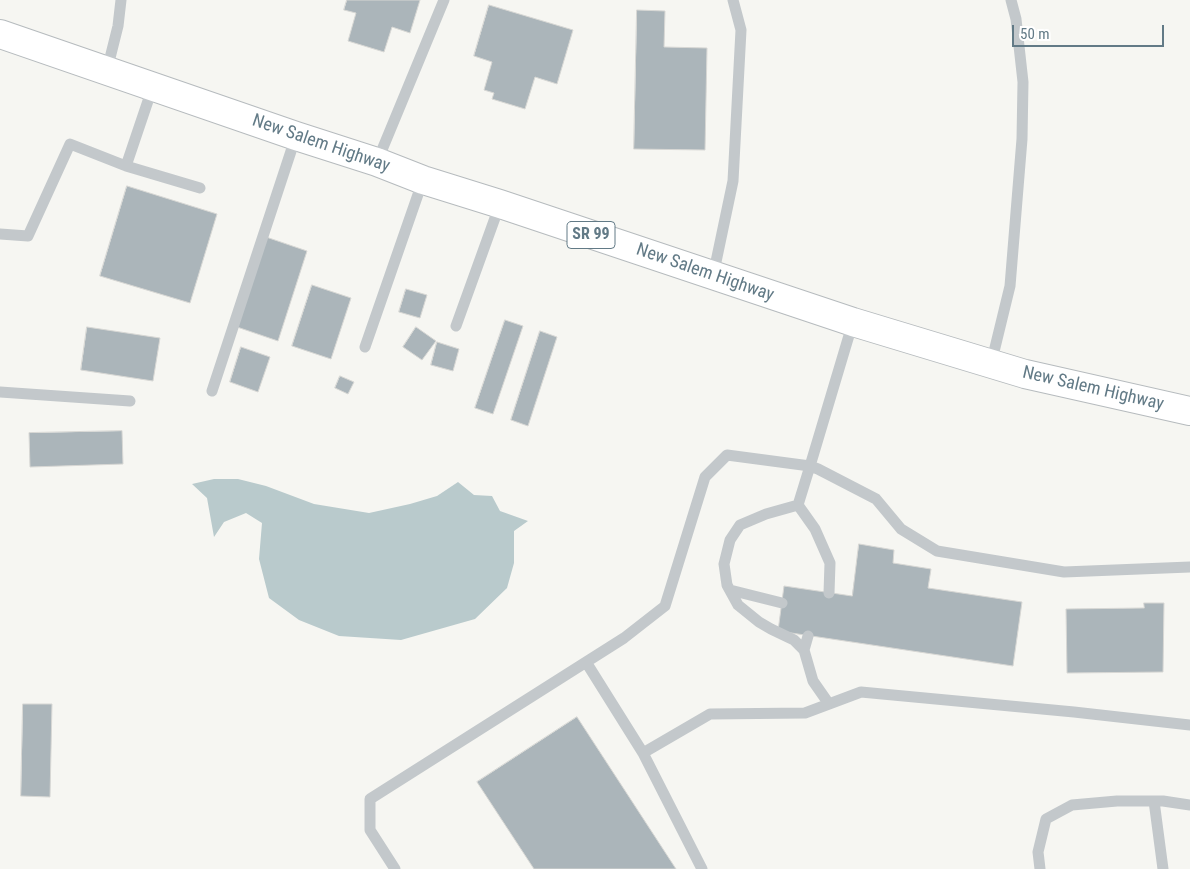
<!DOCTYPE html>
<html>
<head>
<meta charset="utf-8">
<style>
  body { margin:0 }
  #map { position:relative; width:1190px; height:869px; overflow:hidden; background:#f6f6f2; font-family:"Roboto Condensed",sans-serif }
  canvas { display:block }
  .scale { position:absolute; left:1012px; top:25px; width:152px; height:22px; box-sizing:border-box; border:2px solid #627a86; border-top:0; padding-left:6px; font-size:15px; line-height:18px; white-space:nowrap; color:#627a86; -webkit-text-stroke:4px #fff; paint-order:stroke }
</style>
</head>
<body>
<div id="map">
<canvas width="1190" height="869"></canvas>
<div class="scale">50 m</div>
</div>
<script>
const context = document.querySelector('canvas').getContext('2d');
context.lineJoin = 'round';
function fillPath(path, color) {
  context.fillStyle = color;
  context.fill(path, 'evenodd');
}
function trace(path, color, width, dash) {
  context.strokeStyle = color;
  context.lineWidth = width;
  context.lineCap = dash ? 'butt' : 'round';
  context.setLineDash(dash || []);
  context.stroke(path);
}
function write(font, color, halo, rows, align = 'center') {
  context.font = font + ' "Roboto Condensed",sans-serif';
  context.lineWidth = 5;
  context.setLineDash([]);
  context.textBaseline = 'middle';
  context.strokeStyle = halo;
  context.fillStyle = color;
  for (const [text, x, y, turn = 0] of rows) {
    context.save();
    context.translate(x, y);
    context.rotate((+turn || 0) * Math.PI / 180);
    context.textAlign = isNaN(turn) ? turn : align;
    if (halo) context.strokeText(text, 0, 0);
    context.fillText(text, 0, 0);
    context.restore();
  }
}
fillPath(new Path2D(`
  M214,479H238L266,486L314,504L369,513L410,504L437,496L458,482L474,495L492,496L500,511L528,521L514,531V563L507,588L475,619L401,640L339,636L299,620L269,598L259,559L262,523L246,513L224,522L214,537L207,498L192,484Z`), '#b9cacc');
const building = new Path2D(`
  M347,0H420L410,33L392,27L384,52L348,41L356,13L344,10Z
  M489,5L573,30L557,84L535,77L525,109L492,99L494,93L484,90L492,62L474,56Z
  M637,10L665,11L664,47L707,48L705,150L634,149Z
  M127,186L217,214L190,303L100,276Z
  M266,237L307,251L278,341L237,327Z
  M312,285L351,298L331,359L292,346Z
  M406,289L427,295L420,318L399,312Z
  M505,320L523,326L493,414L475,408Z
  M87,327L160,338L153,381L81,370Z
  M416,327L436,341L422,360L403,347Z
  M540,331L557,337L528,426L511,420Z
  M437,342L459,349L453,371L431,365Z
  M241,347L270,357L258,392L230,382Z
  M340,376L354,382L348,394L335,388Z
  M122,431L123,464L30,467L29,433Z
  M859,544L894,550L893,563L931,569L928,588L1022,602L1013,666L778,631L784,586L852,596Z
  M1144,603H1164L1163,672L1067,673L1066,609L1144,608Z
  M23,704H52L50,797L21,796Z
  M577,717L676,869H534L477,782Z`);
fillPath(building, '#abb5ba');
trace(building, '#d7d7d4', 1);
const primary = new Path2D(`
  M0,34L296,136L377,162L423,180L500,204L853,322L1025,374L1190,411`);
trace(primary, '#b6bbbe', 30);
trace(new Path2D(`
  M107,70L118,26L121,0
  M377,162L444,0
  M126,166L200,188
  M0,234L28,236L70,144L126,166L153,86
  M713,276L733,181L741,30L733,0
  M853,322L810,466L818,469L876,499L901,529L937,551L1064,572L1190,567
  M456,326L500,204
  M365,347L423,180
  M991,364L1010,286L1022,139L1023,82L1016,19L1011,0
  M212,391L296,136
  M0,392L130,401
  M798,505L766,514L740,525L730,540L724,564L727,585L738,605L759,622L771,629L794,640L804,650L813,681L829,704
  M798,505L815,529L830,563L829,593
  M730,590L782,603
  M804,650L808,636
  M586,662L643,753
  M1154,801L1163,869
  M395,869L370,830V799L624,638L665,606L705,477L727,455L810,466L798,505
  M702,869L643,753L710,714L805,713L861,692L1074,712L1190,725
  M1040,869L1038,852L1046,819L1072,805L1117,801H1163L1190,805`), '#c3c8cb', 11);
trace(primary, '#fff', 28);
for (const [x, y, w] of [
  [591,235,48]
]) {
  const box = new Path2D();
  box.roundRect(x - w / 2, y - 13.5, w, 27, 4);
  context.fillStyle = '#fff';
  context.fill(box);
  trace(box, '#627a86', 1);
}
write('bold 16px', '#627a86', null, [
  ["SR 99",591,235]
]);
write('18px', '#627a86', '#fff', [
  ["New Salem Highway",321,144,19],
  ["New Salem Highway",705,273,19],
  ["New Salem Highway",1093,389,13]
]);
</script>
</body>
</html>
